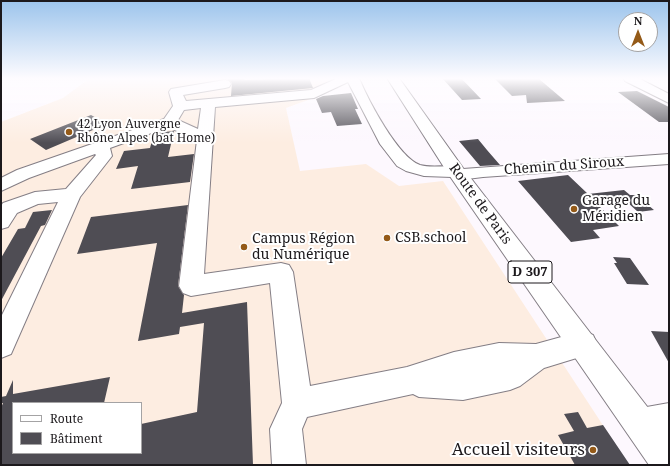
<!DOCTYPE html>
<html>
<head>
<meta charset="utf-8">
<style>
  body { margin:0 }
  #map { position:relative; width:670px; height:466px; overflow:hidden; background:#fdf8fe; font-family:"Noto Serif",serif }
  canvas { display:block }
  .frame { position:absolute; inset:0; border:2px solid #1c191c; pointer-events:none }
  .legend { position:absolute; left:12px; top:402px; width:130px; height:52px; box-sizing:border-box; background:#fff; border:1px solid #a4a3a4; margin:0; padding:5px 7px; list-style:none; font-size:12px; color:#1c191c }
  .legend li { display:flex; align-items:center; gap:8px; height:20px }
  .legend b { width:20px; border:1px solid #a4a3a4 }
  .north { position:absolute; left:618px; top:12px; width:40px; height:40px; box-sizing:border-box; background:#fff; border:1px solid #a4a3a4; border-radius:50%; rotate:0deg; font-size:11px; font-weight:700; line-height:16px; text-align:center; color:#1c191c }
  .north::after { content:''; display:block; margin:auto; width:14px; height:18px; background:#945a18; clip-path:polygon(50% 0,100% 100%,50% 72%,0 100%) }
</style>
</head>
<body>
<div id="map">
<canvas width="670" height="466"></canvas>
<div class="frame"></div>
<ul class="legend">
<li><b style="height:5px;background:#fff"></b>Route</li>
<li><b style="height:11px;background:#4f4d54"></b>Bâtiment</li>
</ul>
<div class="north">N</div>
</div>
<script>
const context = document.querySelector('canvas').getContext('2d');
context.lineJoin = 'round';
function fillPath(path, color) {
  context.fillStyle = color;
  context.fill(path, 'evenodd');
}
function trace(path, color, width, dash) {
  context.strokeStyle = color;
  context.lineWidth = width;
  context.lineCap = dash ? 'butt' : 'round';
  context.setLineDash(dash || []);
  context.stroke(path);
}
function write(font, color, halo, rows, align = 'center') {
  context.font = font + ' "Noto Serif",serif';
  context.lineWidth = 4;
  context.setLineDash([]);
  context.textBaseline = 'middle';
  context.strokeStyle = halo;
  context.fillStyle = color;
  for (const [text, x, y, turn = 0] of rows) {
    context.save();
    context.translate(x, y);
    context.rotate((+turn || 0) * Math.PI / 180);
    context.textAlign = isNaN(turn) ? turn : align;
    if (halo) context.strokeText(text, 0, 0);
    context.fillText(text, 0, 0);
    context.restore();
  }
}
fillPath(new Path2D(`
  M90,78H346L343,83L308,100L286,108L300,171L366,164L399,186L443,181L629,465H1V122L63,98ZM13,403H141V453H13Z`), '#fdede1');
fillPath(new Path2D(`
  M226,78H243L245,80L309,78L313,88L231,96L232,83Z
  M442,78H461L481,99L462,100Z
  M494,78H538L565,101L527,103L526,95L512,96Z
  M637,91L669,107V122H659L618,92Z
  M351,93L358,109H355L362,124L337,126L331,112L322,113L316,99L323,96Z
  M91,115L107,124L46,150L30,139Z
  M174,131L168,157L194,154L190,182L131,189L138,166L116,169L124,151L150,148L154,133Z
  M478,139L487,150L500,165L480,166L459,141Z
  M568,175L588,194L624,190L630,195H636L654,210L638,212L627,202L598,205L619,226L593,230L600,238L571,242L518,181Z
  M188,205L178,286L184,295L182,313L247,302L253,465H1V408L3,403H1V397L6,396L13,380V394L110,377L104,403H13V453H141V424L197,412L204,323L180,327L179,334L138,341L157,243L77,254L91,217Z
  M52,210L45,225L41,226L1,301V258L18,229L25,228L33,212Z
  M613,257L630,258L649,285L627,284L614,263H617Z
  M651,331L669,332V363Z
  M578,412L587,428L603,425L630,465H575L558,435L574,431L564,414Z`), '#4f4d54');
const minor = new Path2D(`
  M338,78H359C368,100 398,157 420,165C434,169 451,163 463,169L669,154V164L483,177L459,180L452,177L424,176L406,171L397,166L380,144L348,82L314,98L215,107L204,274L281,263L289,265L293,272L310,386L407,367L454,352L499,343L536,344L583,331L593,335L597,344L593,353L544,368L520,386L510,390L463,400L419,397L413,394L307,417L302,429L306,465H272L270,429L282,403L270,283L191,296L183,293L179,286L197,140L168,127L110,148L112,156L80,197L11,354L1,358V317L58,202L38,204L17,213L8,227L1,229V206L3,203L35,192L66,189L96,155L95,154L29,178L1,191V178L17,170L164,119L173,106L169,92L171,89L225,80L229,81L231,84L229,87L225,88L183,95L186,101L311,90ZM201,108L198,129L178,120L184,110Z
  M623,78H638L669,94V103L625,81Z
  M669,403V435L641,440L630,435L625,424L630,413L641,408Z`);
const major = new Path2D(`
  M387,78H399L463,168L669,435V465H649L447,172Z`);
trace(minor, '#847e85', 2);
trace(major, '#847e85', 2);
fillPath(minor, '#fff');
fillPath(major, '#fff');
const sky = context.createLinearGradient(0, 0, 0, 143);
sky.addColorStop(0, '#9cc4ec');
sky.addColorStop(0.55, '#fefcff');
sky.addColorStop(1, '#fefcff00');
context.fillStyle = sky;
context.fillRect(0, 0, 670, 143);
for (const [x, y, r, color] of [
  [69,132,4,"#945a18"],
  [574,209,4,"#945a18"],
  [387,238,4,"#945a18"],
  [244,247,4,"#945a18"],
  [593,450,4,"#945a18"]
]) {
  const dot = new Path2D();
  dot.arc(x, y, r, 0, 2 * Math.PI);
  context.fillStyle = color;
  context.fill(dot);
  trace(dot, '#fff', 1.5);
}
write('12px', '#1c191c', '#fff', [
  ["42 Lyon Auvergne",77,125],
  ["Rhône Alpes (bat Home)",77,139]
], 'left');
for (const [x, y, w] of [
  [530,272,44]
]) {
  const box = new Path2D();
  box.roundRect(x - w / 2, y - 11, w, 22, 3);
  context.fillStyle = '#fff';
  context.fill(box);
  trace(box, '#1c191c', 1);
}
write('bold 13px', '#1c191c', null, [
  ["D 307",530,272]
]);
write('14px', '#1c191c', '#fff', [
  ["Chemin du Siroux",564,166,-4],
  ["Route de Paris",480,204,54]
]);
write('14px', '#1c191c', '#fff', [
  ["Garage du",582,201],
  ["Méridien",582,217],
  ["CSB.school",395,238],
  ["Campus Région",252,239],
  ["du Numérique",252,255]
], 'left');
write('17px', '#1c191c', '#fff', [
  ["Accueil visiteurs",585,450]
], 'right');
</script>
</body>
</html>
